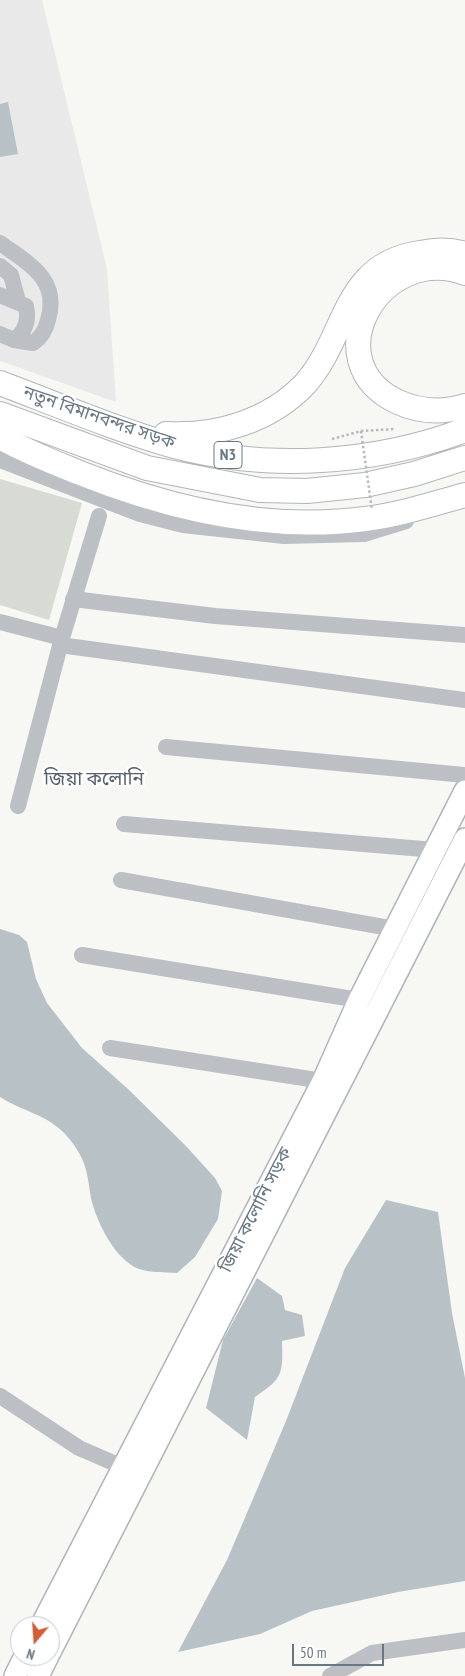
<!DOCTYPE html>
<html>
<head>
<meta charset="utf-8">
<style>
  body { margin:0 }
  #map { position:relative; width:465px; height:1676px; overflow:hidden; background:#f7f7f4; font-family:"PT Sans Narrow",sans-serif }
  canvas { display:block }
  .north { position:absolute; left:10px; top:1616px; width:50px; height:50px; box-sizing:border-box; background:#fff; border:1px solid #c3c9cd; border-radius:50%; rotate:198deg; font-size:14px; font-weight:700; line-height:20px; text-align:center; color:#687783 }
  .north::after { content:''; display:block; margin:auto; width:18px; height:22px; background:#d55c37; clip-path:polygon(50% 0,100% 100%,50% 72%,0 100%) }
  .scale { position:absolute; left:292px; top:1644px; width:92px; height:22px; box-sizing:border-box; border:2px solid #687783; border-top:0; padding-left:6px; font-size:15px; line-height:18px; white-space:nowrap; color:#687783; -webkit-text-stroke:4px #fff; paint-order:stroke }
</style>
</head>
<body>
<div id="map">
<canvas width="465" height="1676"></canvas>
<div class="north">N</div>
<div class="scale">50 m</div>
</div>
<script>
const context = document.querySelector('canvas').getContext('2d');
context.lineJoin = 'round';
function fillPath(path, color) {
  context.fillStyle = color;
  context.fill(path, 'evenodd');
}
function trace(path, color, width, dash) {
  context.strokeStyle = color;
  context.lineWidth = width;
  context.lineCap = dash ? 'butt' : 'round';
  context.setLineDash(dash || []);
  context.stroke(path);
}
function write(font, color, halo, rows, align = 'center') {
  context.font = font + ' "PT Sans Narrow","Noto Sans Bengali",sans-serif';
  context.lineWidth = 5;
  context.setLineDash([]);
  context.textBaseline = 'middle';
  context.strokeStyle = halo;
  context.fillStyle = color;
  for (const [text, x, y, turn = 0] of rows) {
    context.save();
    context.translate(x, y);
    context.rotate((+turn || 0) * Math.PI / 180);
    context.textAlign = isNaN(turn) ? turn : align;
    if (halo) context.strokeText(text, 0, 0);
    context.fillText(text, 0, 0);
    context.restore();
  }
}
fillPath(new Path2D(`
  M0,0H42L107,269L116,402L0,361Z`), '#e8e9e8');
fillPath(new Path2D(`
  M0,479L82,503L49,620L0,605Z`), '#d7dbd4');
fillPath(new Path2D(`
  M8,102L18,154L0,157V104Z
  M0,929L19,935L27,942L36,979L47,1003L82,1048L128,1089L185,1145L215,1178L222,1191L218,1219L195,1257L177,1273C165,1272 151,1273 139,1269C115,1260 96,1221 91,1198C87,1173 87,1162 71,1141C52,1115 25,1113 0,1097Z
  M386,1200L438,1212L452,1313L465,1378V1581L398,1592L312,1611L260,1634L178,1652L227,1560L286,1421L345,1268Z
  M257,1278L282,1296L285,1310L302,1315L305,1336L282,1341C283,1374 283,1378 255,1397L247,1440L206,1408L223,1340Z`), '#b8c2c6');
const major = new Path2D(`
  M41,1626L323,1081L359,1000L465,791
  M50,1652L465,839
  M15,1676L25,1656
  M38,1676L48,1656`);
const highway = new Path2D(`
  M465,273C380,242 312,362 398,402C420,412 442,413 465,406
  M0,383C58,405 115,429 174,446C269,471 374,464 465,430
  M0,414L147,468L260,490L307,491L365,485L414,474L465,458
  M166,434C216,437 270,421 305,384C348,336 342,264 420,253C435,250 450,249 465,254
  M0,437C25,451 53,462 80,473C170,509 267,532 365,519C399,515 432,504 465,495`);
trace(major, '#b0b5b9', 24);
trace(highway, '#b2b6b9', 26);
trace(new Path2D(`
  M332,439L361,431L395,429`), '#b7babd', 2.5, [2.5, 2.5]);
trace(new Path2D(`
  M0,243C29,264 60,279 48,320C46,329 42,337 33,343L14,340L0,334
  M0,266L11,275L18,301
  M0,295L26,306C29,320 26,331 14,340
  M0,460L140,514L183,525L284,536L364,534L406,521
  M73,599L215,616L465,635
  M0,622L62,638
  M60,645L465,700
  M166,747L465,775
  M18,806L62,638L99,516
  M124,824L435,850
  M121,880L395,929
  M82,955L359,1000
  M110,1048L323,1081
  M0,1396L79,1448L123,1467
  M330,1676L372,1653L465,1640`), '#bcc0c4', 16);
trace(major, '#fff', 21);
trace(highway, '#fff', 24);
trace(new Path2D(`
  M361,431L372,510`), '#b7babd', 2.5, [2.5, 2.5]);
for (const [x, y, w] of [
  [228,455,28]
]) {
  const box = new Path2D();
  box.roundRect(x - w / 2, y - 13.5, w, 27, 4);
  context.fillStyle = '#fff';
  context.fill(box);
  trace(box, '#687783', 1);
}
write('bold 16px', '#687783', null, [
  ["N3",228,455]
]);
write('18px', '#687783', '#fff', [
  ["নতুন বিমানবন্দর সড়ক",99,418,19],
  ["জিয়া কলোনি সড়ক",256,1210,-63]
]);
write('19px', '#566068', '#fff', [
  ["জিয়া কলোনি",94,780]
]);
</script>
</body>
</html>
